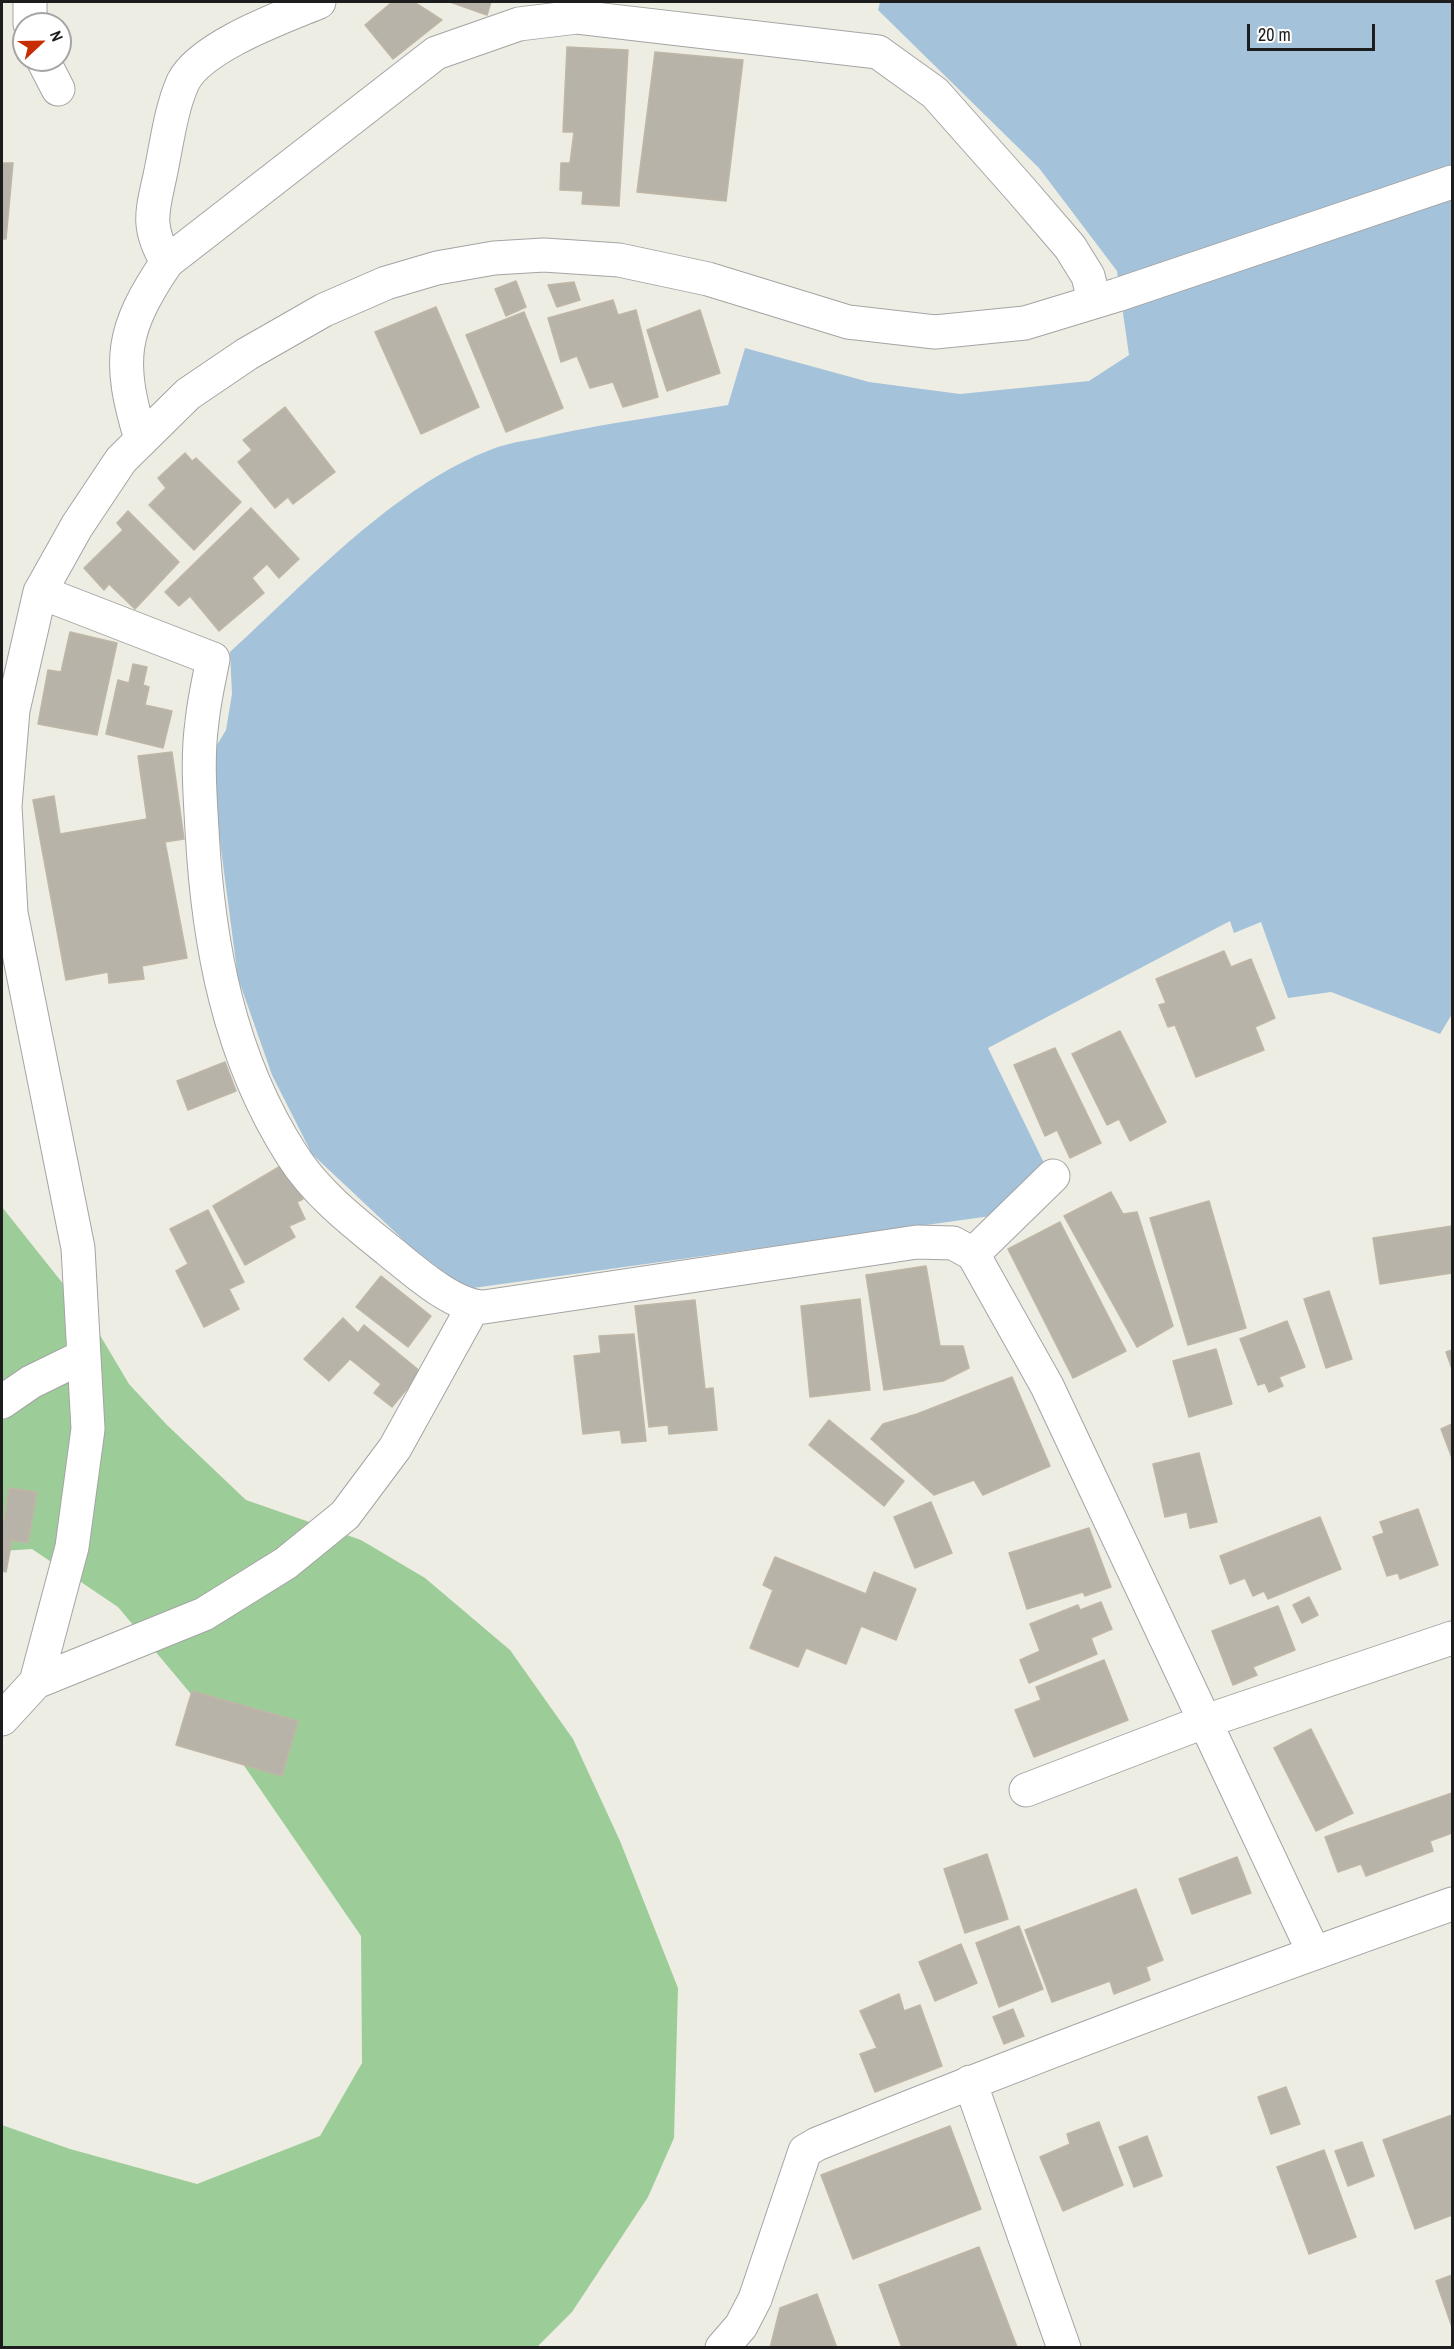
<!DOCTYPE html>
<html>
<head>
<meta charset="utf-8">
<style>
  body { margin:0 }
  #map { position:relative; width:1454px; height:2349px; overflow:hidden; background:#eeede3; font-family:"Archivo Narrow",sans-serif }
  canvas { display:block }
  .frame { position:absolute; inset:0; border:3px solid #1d1d1d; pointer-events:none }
  .north { position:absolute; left:12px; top:12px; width:60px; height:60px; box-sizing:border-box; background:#fff; border:2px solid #a5a5a5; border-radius:50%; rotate:68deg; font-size:16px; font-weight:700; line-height:24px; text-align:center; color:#1d1d1d }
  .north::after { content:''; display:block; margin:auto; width:21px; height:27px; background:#c72d03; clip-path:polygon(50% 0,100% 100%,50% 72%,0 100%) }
  .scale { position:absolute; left:1247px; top:24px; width:128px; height:27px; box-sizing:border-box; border:3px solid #1d1d1d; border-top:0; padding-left:8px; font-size:18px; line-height:21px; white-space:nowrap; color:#1d1d1d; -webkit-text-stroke:4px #fff; paint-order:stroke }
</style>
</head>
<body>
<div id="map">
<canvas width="1454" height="2349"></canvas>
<div class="frame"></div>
<div class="north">N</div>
<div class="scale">20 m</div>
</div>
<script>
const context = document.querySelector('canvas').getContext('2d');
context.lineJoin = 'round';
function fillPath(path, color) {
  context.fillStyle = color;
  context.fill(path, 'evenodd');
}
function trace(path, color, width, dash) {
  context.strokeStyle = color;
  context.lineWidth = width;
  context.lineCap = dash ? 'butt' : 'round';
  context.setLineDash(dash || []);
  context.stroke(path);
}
fillPath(new Path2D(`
  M2,1207L88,1315L129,1384L167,1425L246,1500L361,1540L425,1578L510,1650L573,1739L620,1841L678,1988L674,2138L648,2197L572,2312L537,2347H2V2125L70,2149L197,2184L320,2136L362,2063L361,1936L212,1719L118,1607L32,1549L2,1551Z`), '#9ccd98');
fillPath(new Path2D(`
  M880,2H1452V1014L1440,1034L1331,992L1288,998L1261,922L1234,933L1230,921L988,1048L1044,1163L991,1216L466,1289L411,1247L312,1154L272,1075L238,978L209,758L226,730L232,694L230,652C308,581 395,485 495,448C512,442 531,440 548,436C608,423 668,415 728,405L745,348L869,382L960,394L1089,381L1129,355L1117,271L1039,168L878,10Z`), '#a4c3db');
const building = new Path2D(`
  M392,2H414L442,20L393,59L365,25Z
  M450,2H491L487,15Z
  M567,47L628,50L619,206L582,204L583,191L560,190L561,163H570L574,132H563Z
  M655,52L743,60L726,201L637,192Z
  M2,163H13L6,239H2Z
  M516,281L526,307L506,316L495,289Z
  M574,282L580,300L557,307L548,285Z
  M613,300L618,315L636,310L658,397L623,407L613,382L590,388L577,356L561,362L548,318Z
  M436,307L479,407L421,434L375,332Z
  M700,310L720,373L667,391L647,330Z
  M524,312L563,408L506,432L466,335Z
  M285,407L335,472L293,504L288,497L275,508L238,462L252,450L243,440Z
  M185,453L192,461L196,458L241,502L194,550L149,505L166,488L158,478Z
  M251,508L299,559L279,578L267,564L252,578L264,593L219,631L190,596L179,606L165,592Z
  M128,511L179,562L135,609L109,584L104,590L84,568L123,530L117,523Z
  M70,632L117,643L97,735L38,724L48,670L61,672Z
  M133,664L147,667L143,685L149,687L145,705L172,711L163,748L106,734L118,680L129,683Z
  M172,752L184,839L165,842L187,958L142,966L144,979L109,983L108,972L66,980L33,800L54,796L60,834L147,819L138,756Z
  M1224,951L1231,967L1251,959L1275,1018L1255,1027L1264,1050L1196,1077L1175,1025L1168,1027L1159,1005L1166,1003L1156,979Z
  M1120,1031L1166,1122L1130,1141L1119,1119L1107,1125L1072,1054Z
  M1055,1048L1101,1143L1070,1158L1057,1130L1045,1136L1014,1065Z
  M225,1062L236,1091L188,1110L177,1081Z
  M284,1164L303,1199L297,1202L305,1219L289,1226L295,1237L245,1265L213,1206Z
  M1111,1192L1123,1214L1137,1212L1173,1326L1137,1347L1064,1216Z
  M1209,1201L1246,1328L1188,1345L1150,1218Z
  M208,1210L244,1282L229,1289L239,1309L204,1327L176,1271L188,1264L170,1229Z
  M1060,1222L1126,1351L1073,1378L1008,1249Z
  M1452,1226V1273L1380,1284L1373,1238Z
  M926,1266L940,1346H963L969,1368L943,1381L884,1390L866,1275Z
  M381,1276L431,1316L408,1347L356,1307Z
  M1329,1291L1352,1359L1326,1368L1304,1299Z
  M860,1299L870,1390L810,1397L801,1306Z
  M695,1300L705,1389L713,1388L717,1430L669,1434L668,1425L649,1427L635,1306Z
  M343,1318L358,1333L364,1325L421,1372L392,1407L374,1393L381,1384L350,1359L329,1381L304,1359Z
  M1287,1321L1305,1367L1279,1377L1283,1386L1269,1392L1265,1383L1258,1385L1240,1339Z
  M634,1334L646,1441L622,1443L620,1430L583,1434L574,1356L601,1353L599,1336Z
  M1216,1349L1232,1404L1189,1417L1173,1361Z
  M1452,1350V1369L1446,1352Z
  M1012,1377L1050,1466L983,1495L974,1480L934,1495L871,1439L883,1424L917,1414Z
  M829,1420L904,1481L884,1506L809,1445Z
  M1452,1424V1458L1441,1429Z
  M1199,1453L1217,1522L1190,1528L1187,1512L1165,1517L1153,1464Z
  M9,1488L37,1492L28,1543L12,1540L6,1572L2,1571V1520H4Z
  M931,1502L952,1553L915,1568L894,1517Z
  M1418,1509L1438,1565L1400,1579L1398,1573L1387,1576L1373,1537L1384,1533L1380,1522Z
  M1320,1517L1341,1569L1268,1599L1264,1591L1253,1596L1245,1578L1230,1584L1220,1556Z
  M1089,1528L1111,1587L1085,1596L1083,1592L1027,1609L1009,1553Z
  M775,1557L866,1594L874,1572L916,1589L896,1640L861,1626L846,1664L806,1648L798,1667L750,1648L773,1590L763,1585Z
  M1309,1597L1318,1615L1302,1623L1293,1605Z
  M1101,1602L1112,1629L1091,1638L1097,1654L1029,1683L1020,1660L1040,1651L1030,1624L1078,1605L1080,1610Z
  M1278,1606L1295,1650L1253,1667L1257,1675L1233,1685L1212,1631Z
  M1104,1660L1128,1720L1034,1757L1015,1710L1041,1700L1036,1687Z
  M192,1691L298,1721L282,1776L176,1745Z
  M1311,1729L1353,1813L1316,1831L1274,1748Z
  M1452,1793V1833L1430,1841L1433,1851L1366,1876L1361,1864L1338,1872L1325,1837Z
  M987,1854L1008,1919L965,1933L944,1869Z
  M1237,1857L1251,1893L1192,1914L1179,1879Z
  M1136,1889L1163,1960L1146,1967L1150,1980L1114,1994L1110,1981L1052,2002L1025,1930Z
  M1019,1926L1043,1989L999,2007L976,1943Z
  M961,1944L977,1983L935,2001L919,1962Z
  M899,1994L904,2011L920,2005L942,2066L875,2092L860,2054L877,2048L860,2011Z
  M1013,2009L1024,2036L1004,2044L993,2017Z
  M1286,2087L1300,2124L1271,2134L1258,2097Z
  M1452,2115V2215L1415,2229L1383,2140Z
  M1099,2122L1123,2185L1063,2211L1040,2157L1070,2144L1067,2134Z
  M950,2126L981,2209L853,2259L821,2175Z
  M1147,2136L1162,2176L1134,2187L1119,2147Z
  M1362,2142L1374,2176L1348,2186L1335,2151Z
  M1324,2150L1356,2237L1309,2254L1277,2167Z
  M979,2247L1017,2347L902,2348L879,2285Z
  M1452,2275V2327L1436,2281Z
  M817,2294L837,2348H770L780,2308Z`);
fillPath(building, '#b8b3a8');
trace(building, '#bfb6a6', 1.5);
const minor = new Path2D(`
  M30,2V24
  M43,60L58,89
  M167,262C145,225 153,210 161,171C167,142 171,109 183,82C201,46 283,17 319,2
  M141,439C117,360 121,330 167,262L436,53L519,24L577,17L878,52L935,93L1021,190L1070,247L1088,276L1094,300
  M40,592L213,659C209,680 204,701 202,722C197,757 200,795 202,830C208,944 229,1057 292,1155C316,1193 353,1222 388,1250C412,1269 453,1307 484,1307L917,1242L953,1243L973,1254L1047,1386L1314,1953
  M973,1254L1053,1176
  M2,1402L31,1382L84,1356
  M36,1682L204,1614L286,1563L345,1515L395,1448L473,1307
  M2,1719L36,1682L72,1547L88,1429L78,1248L11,913L5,806L13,710L40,592L77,526L121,460L188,394L247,354L324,310L386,283L437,268L494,258L544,255L619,260L708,279L848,322L935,332L1025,323L1117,295L1452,182
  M1026,1790L1206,1721L1452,1638
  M970,2082L1064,2348
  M722,2348L741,2326L755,2299L805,2151L817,2144C1027,2059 1239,1979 1452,1904`);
trace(minor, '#a4a4a4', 35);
trace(minor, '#fff', 33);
</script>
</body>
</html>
